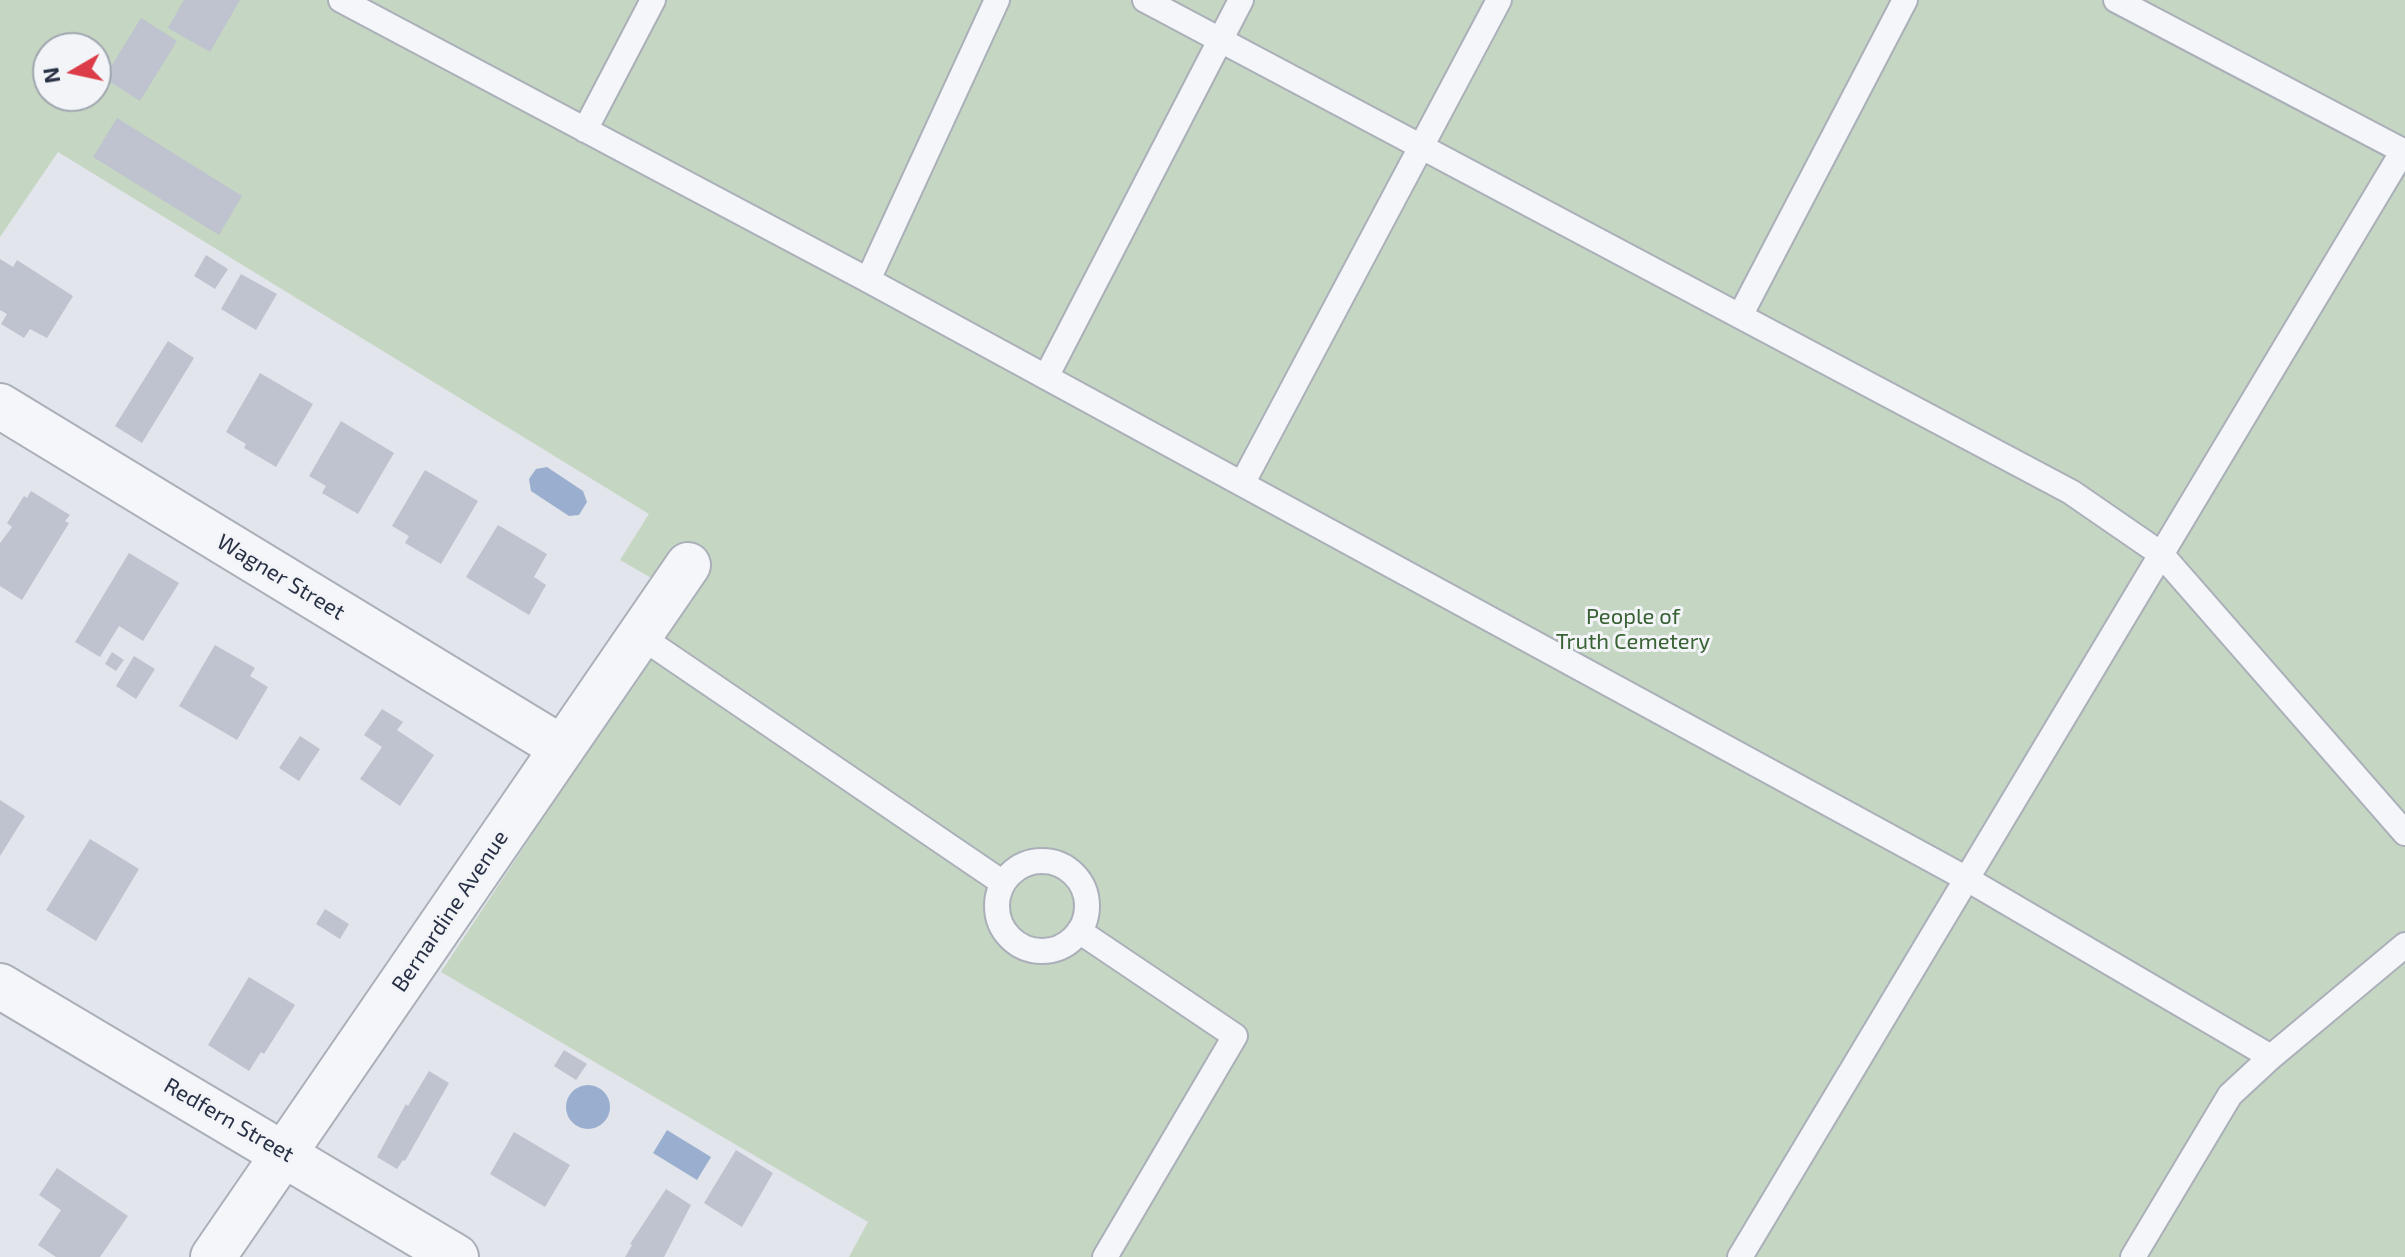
<!DOCTYPE html>
<html>
<head>
<meta charset="utf-8">
<style>
  body { margin:0 }
  #map { position:relative; width:2405px; height:1257px; overflow:hidden; background:#e2e5eb; font-family:"Exo 2",sans-serif }
  canvas { display:block }
  .north { position:absolute; left:32px; top:32px; width:80px; height:80px; box-sizing:border-box; background:#f2f4f8; border:2px solid #a1a6b0; border-radius:50%; rotate:261deg; font-size:22px; font-weight:700; line-height:32px; text-align:center; color:#283045 }
  .north::after { content:''; display:block; margin:auto; width:28px; height:36px; background:#db3c47; clip-path:polygon(50% 0,100% 100%,50% 72%,0 100%) }
</style>
</head>
<body>
<div id="map">
<canvas width="2405" height="1257"></canvas>
<div class="north">N</div>
</div>
<script>
const context = document.querySelector('canvas').getContext('2d');
context.lineJoin = 'round';
function fillPath(path, color) {
  context.fillStyle = color;
  context.fill(path, 'evenodd');
}
function trace(path, color, width, dash) {
  context.strokeStyle = color;
  context.lineWidth = width;
  context.lineCap = dash ? 'butt' : 'round';
  context.setLineDash(dash || []);
  context.stroke(path);
}
function write(font, color, halo, rows, align = 'center') {
  context.font = font + ' "Exo 2",sans-serif';
  context.lineWidth = 6;
  context.setLineDash([]);
  context.textBaseline = 'middle';
  context.strokeStyle = halo;
  context.fillStyle = color;
  for (const [text, x, y, turn = 0] of rows) {
    context.save();
    context.translate(x, y);
    context.rotate((+turn || 0) * Math.PI / 180);
    context.textAlign = isNaN(turn) ? turn : align;
    if (halo) context.strokeText(text, 0, 0);
    context.fillText(text, 0, 0);
    context.restore();
  }
}
fillPath(new Path2D(`
  M0,0H2405V1257H849L868,1222L441,972L688,599L620,560L649,514L58,152L0,237ZM48,48H96V96H48Z`), '#c5d6c2');
fillPath(new Path2D(`
  M547,467L583,491L587,502L579,515L569,516L531,491L529,479L536,469Z
  M566 1107a22 22 0 1 1 44 0a22 22 0 1 1-44 0Z
  M667,1130L711,1157L697,1180L653,1153Z`), '#9aafcf');
fillPath(new Path2D(`
  M184,0H240L210,52L168,28Z
  M141,18L177,41L140,101L104,78Z
  M117,118L242,196L219,235L93,157Z
  M206,255L228,269L215,289L194,276Z
  M0,259L13,267L17,260L73,296L47,338L30,329L24,338L1,324L7,314L0,310Z
  M241,274L277,294L256,330L221,309Z
  M168,341L194,358L142,443L115,426Z
  M260,373L313,404L276,467L244,448L246,444L226,432Z
  M341,421L394,453L358,514L322,493L326,486L309,476Z
  M425,470L478,501L441,564L405,543L409,536L392,526Z
  M31,491L70,515L65,521L69,523L22,600L0,586V543L12,527L7,523L24,496L27,498Z
  M498,525L547,554L534,577L546,585L529,615L466,577Z
  M129,553L179,583L143,641L119,626L100,657L75,642Z
  M215,645L255,668L250,676L268,687L237,740L179,706Z
  M112,652L124,660L116,671L105,664Z
  M134,656L155,669L136,699L116,686Z
  M382,709L403,722L397,730L434,755L400,806L360,779L382,747L364,735Z
  M300,736L320,749L299,781L279,768Z
  M0,800L25,816L0,856Z
  M90,839L139,869L96,941L46,910Z
  M325,909L349,924L340,939L316,924Z
  M249,977L295,1005L264,1054L261,1052L249,1071L208,1045Z
  M564,1050L587,1064L576,1080L554,1066Z
  M429,1071L449,1083L405,1161L403,1160L397,1169L377,1157L406,1104L408,1106Z
  M514,1132L570,1165L545,1207L490,1174Z
  M736,1150L773,1173L742,1227L704,1203Z
  M57,1168L128,1216L100,1257H56L38,1245L61,1210L39,1195Z
  M666,1189L691,1205L664,1257H625L632,1245L630,1244Z`), '#bec3cf');
const lane = new Path2D(`
  M341,0L868,280L1967,879L2271,1057
  M1145,0L2071,492L2161,554L2405,833
  M2116,0L2405,152
  M585,130L653,0
  M868,280L997,0
  M1740,316L1905,0
  M1046,377L1241,0
  M1242,484L1499,0
  M640,636L1003,883
  M997 906a45 45 0 1 1 90 0a45 45 0 1 1-90 0Z
  M1079,931L1235,1036L1105,1257
  M1740,1257L2403,151
  M2133,1257L2230,1095L2271,1057L2405,945`);
const street = new Path2D(`
  M0,406L562,748
  M0,986L456,1257
  M213,1257L688,565`);
trace(lane, '#aaafb9', 28);
trace(street, '#aaafb9', 48);
trace(lane, '#f5f6f9', 24);
trace(street, '#f5f6f9', 44);
write('22px', '#283045', '#f2f4f8', [
  ["Wagner Street",281,577,31],
  ["Bernardine Avenue",450,911,-56],
  ["Redfern Street",229,1120,30]
]);
write('22px', '#396234', '#f2f4f8', [
  ["People of",1633,617],
  ["Truth Cemetery",1633,642]
]);
</script>
</body>
</html>
